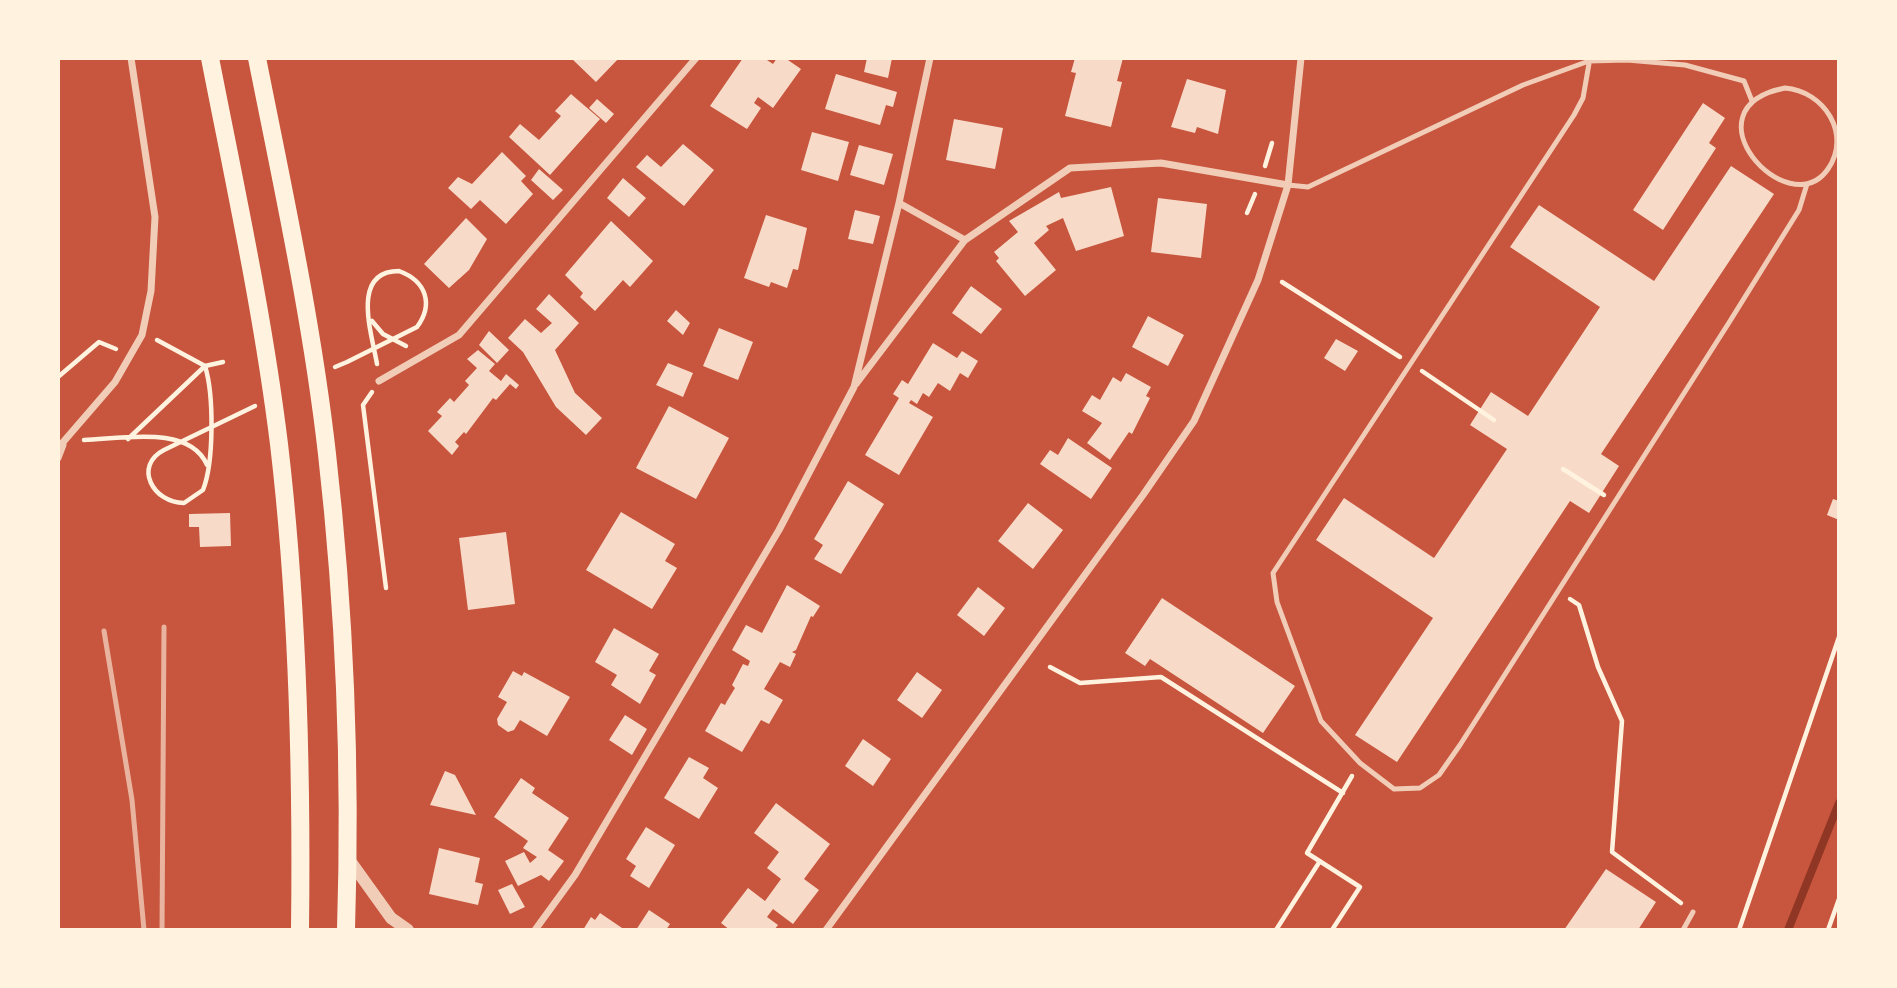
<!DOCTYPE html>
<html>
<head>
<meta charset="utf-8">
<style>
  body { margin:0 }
  #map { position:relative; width:1897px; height:988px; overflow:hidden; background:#c8553d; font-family:Roboto,sans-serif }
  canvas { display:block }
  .frame { position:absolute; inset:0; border:60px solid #fff3e0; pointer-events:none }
</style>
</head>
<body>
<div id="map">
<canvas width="1897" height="988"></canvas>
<div class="frame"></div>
</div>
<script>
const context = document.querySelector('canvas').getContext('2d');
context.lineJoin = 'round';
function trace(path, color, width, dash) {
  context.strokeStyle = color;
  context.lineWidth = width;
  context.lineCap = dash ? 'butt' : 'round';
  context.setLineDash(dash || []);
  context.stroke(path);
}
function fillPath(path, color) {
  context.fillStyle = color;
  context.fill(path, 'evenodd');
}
trace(new Path2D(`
  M1788,930L1839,803`), '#8f3625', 8);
fillPath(new Path2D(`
  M571,58H619L596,82Z
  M743,58H764L773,64L777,58H785L801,69L773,108L758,97L754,103L761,108L747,129L710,106Z
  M867,58H892L888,78L864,72Z
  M1075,58H1123L1117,81L1122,82L1111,127L1065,116L1076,73L1071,72Z
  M836,74L897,92L893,107L886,105L880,125L825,109Z
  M1187,79L1226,90L1218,134L1197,127L1195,133L1171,127Z
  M571,94L600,119L550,175L509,137L520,124L539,140L561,116L555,111Z
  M597,99L614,114L606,123L589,108Z
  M1703,103L1725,118L1709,143L1716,148L1663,230L1633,210Z
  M954,119L1003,128L995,169L946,160Z
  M812,132L849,142L838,181L801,170Z
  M683,144L714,170L684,206L636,167L647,155L661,167Z
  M859,145L893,154L884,185L850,175Z
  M502,152L526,176L521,181L533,194L506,224L480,200L471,209L448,188L458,177L472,184Z
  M1731,166L1774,194L1601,454L1619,466L1589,513L1570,501L1397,762L1355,735L1433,618L1316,540L1344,498L1434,558L1507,449L1470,425L1491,392L1528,416L1600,307L1510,247L1539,205L1654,281Z
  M539,169L563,190L553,200L531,180Z
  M623,178L646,198L629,217L607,198Z
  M1111,187L1124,236L1076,251L1063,218L1046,226L1049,230L1034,243L1056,270L1025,296L996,261L999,258L994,252L1018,232L1009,221L1059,192L1061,198Z
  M1158,198L1207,204L1201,258L1151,252Z
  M855,210L880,216L873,244L848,239Z
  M766,215L807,228L798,270L793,269L787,288L771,282L769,287L744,278Z
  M466,218L487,239L469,270L449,288L424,264Z
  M611,221L653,261L630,287L623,280L595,311L580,297L583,293L565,275Z
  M971,286L1002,309L981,334L952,313Z
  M549,294L579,323L555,350L575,393L602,418L586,435L556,407L523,352L508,338L525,319L541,333L552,323L536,309Z
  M676,310L690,323L683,335L667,321Z
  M1148,316L1184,335L1168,366L1132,347Z
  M719,328L753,342L738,380L703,366Z
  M489,331L509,350L497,363L479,345Z
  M1336,339L1358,351L1345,371L1324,358Z
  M933,343L957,358L962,351L978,361L968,378L960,373L950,391L938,383L929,397L923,393L917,404L911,400L909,403L933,417L899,475L865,455L899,398L893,394L902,380L908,384Z
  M478,350L495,364L489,371L501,381L506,374L519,385L516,389L510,384L496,400L493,398L466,434L464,432L455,442L459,446L452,455L428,431L442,416L437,412L450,398L454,402L469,385L465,381L477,368L467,359Z
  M668,363L693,373L683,397L656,385Z
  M1126,373L1151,387L1146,396L1150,398L1132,434L1129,432L1110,460L1087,443L1102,423L1082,411L1092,395L1100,400L1113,377L1121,382Z
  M669,406L729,438L696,499L636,468Z
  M1068,438L1112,468L1091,499L1040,464L1050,450L1058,455Z
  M848,481L884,504L841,574L814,559L823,545L814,539Z
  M1833,499L1839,501V520L1827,515Z
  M1028,503L1063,530L1033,569L998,541Z
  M621,512L675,544L665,561L677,568L652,609L586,570Z
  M230,513L231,546L200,547L199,527H189V514Z
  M506,532L515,604L468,610L459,538Z
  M787,585L820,606L813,617L811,616L796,650L792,652L796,654L790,667L780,662L764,689L783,700L769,724L761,720L742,752L705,731L721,703L725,705L727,701L735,688L732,685L743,664L748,666L750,661L732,650L746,625L762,633Z
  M978,587L1005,608L984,636L957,615Z
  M1162,598L1295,686L1263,733L1150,659L1145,666L1125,653Z
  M614,628L659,654L649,671L656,675L640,704L611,685L617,675L595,662Z
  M513,671L522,676L524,672L570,697L547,736L520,720L514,730L508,732L498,725L497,719L507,702L498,697Z
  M917,672L942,690L922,718L897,700Z
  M625,715L647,729L632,755L609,740Z
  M863,739L891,759L873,786L845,766Z
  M689,757L709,768L703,778L718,788L699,819L664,798Z
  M445,771L455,775L476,815L430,805Z
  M521,778L535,788L532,793L569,818L548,850L564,861L549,881L541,875L518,886L505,861L524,852L530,863L537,857L523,848L528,841L494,817Z
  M776,803L830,844L804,879L819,890L793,924L773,909L767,917L778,925L774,930H730L721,923L748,888L765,901L781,879L767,868L779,852L754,833Z
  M646,827L675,845L649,888L630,876L636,866L626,859Z
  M439,848L480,858L475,882L483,884L478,905L429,894Z
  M1606,869L1656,902L1638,930H1564Z
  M512,884L525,907L510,914L498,890Z
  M649,910L670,924L666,930H636Z
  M600,913L625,930H583L591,917L595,920Z`), '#f7dbc8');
trace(new Path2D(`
  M1265,166L1272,143
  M1247,213L1255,194
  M1282,282L1400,357
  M372,321L383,334L406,346
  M157,340L205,366C214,395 214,462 203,490L184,503C153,503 133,466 164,450L255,406
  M335,367L347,362L417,327C434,304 426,281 399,271C350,271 372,334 377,364
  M1422,371L1494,420
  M58,377L99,342L116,349
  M372,392L363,405L386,588
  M128,439L205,366L223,362
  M84,440C120,439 190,424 207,465
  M1563,469L1604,495
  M1570,599L1579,605L1598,667L1622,721L1612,852L1681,903
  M1050,667L1080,683L1161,677L1343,793
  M1276,930L1320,861
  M1332,930L1360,887L1307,853L1352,776
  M1739,930L1839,637
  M1828,930L1839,899`), '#fff3e0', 4.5);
trace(new Path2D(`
  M1590,58L1583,98L1574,115L1273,573L1277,602L1321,721L1360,763L1394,789L1420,788L1439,775L1460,745L1730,321L1799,210L1807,184
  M1785,88C1824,91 1852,134 1828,169C1788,226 1682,108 1785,88Z
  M1288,185L1308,187L1523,85L1589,61L1627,60L1685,65L1744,81L1752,101
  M1683,930L1693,912`), '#f1ccb7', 5);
trace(new Path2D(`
  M899,203L965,240
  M379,381L459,335L696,58
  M856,384L965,240L1070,168L1161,163L1288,185
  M58,448L115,382L142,335L151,291L155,217L131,58
  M58,458L63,445
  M535,930L575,875L779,530L854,387L899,203L930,58
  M826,930L1143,495L1194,421L1258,280L1288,185L1301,58`), '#f1ccb7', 7);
trace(new Path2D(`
  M348,858L391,918L408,930`), '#f1ccb7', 12);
trace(new Path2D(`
  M210,58C235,186 263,314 279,444C298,605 302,767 300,930
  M257,58C283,189 312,321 327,454C345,612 351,772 346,930`), '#fff3e0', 18);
trace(new Path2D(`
  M104,631L132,800L144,930
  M162,930L164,627`), '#e9b49f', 5);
</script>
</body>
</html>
